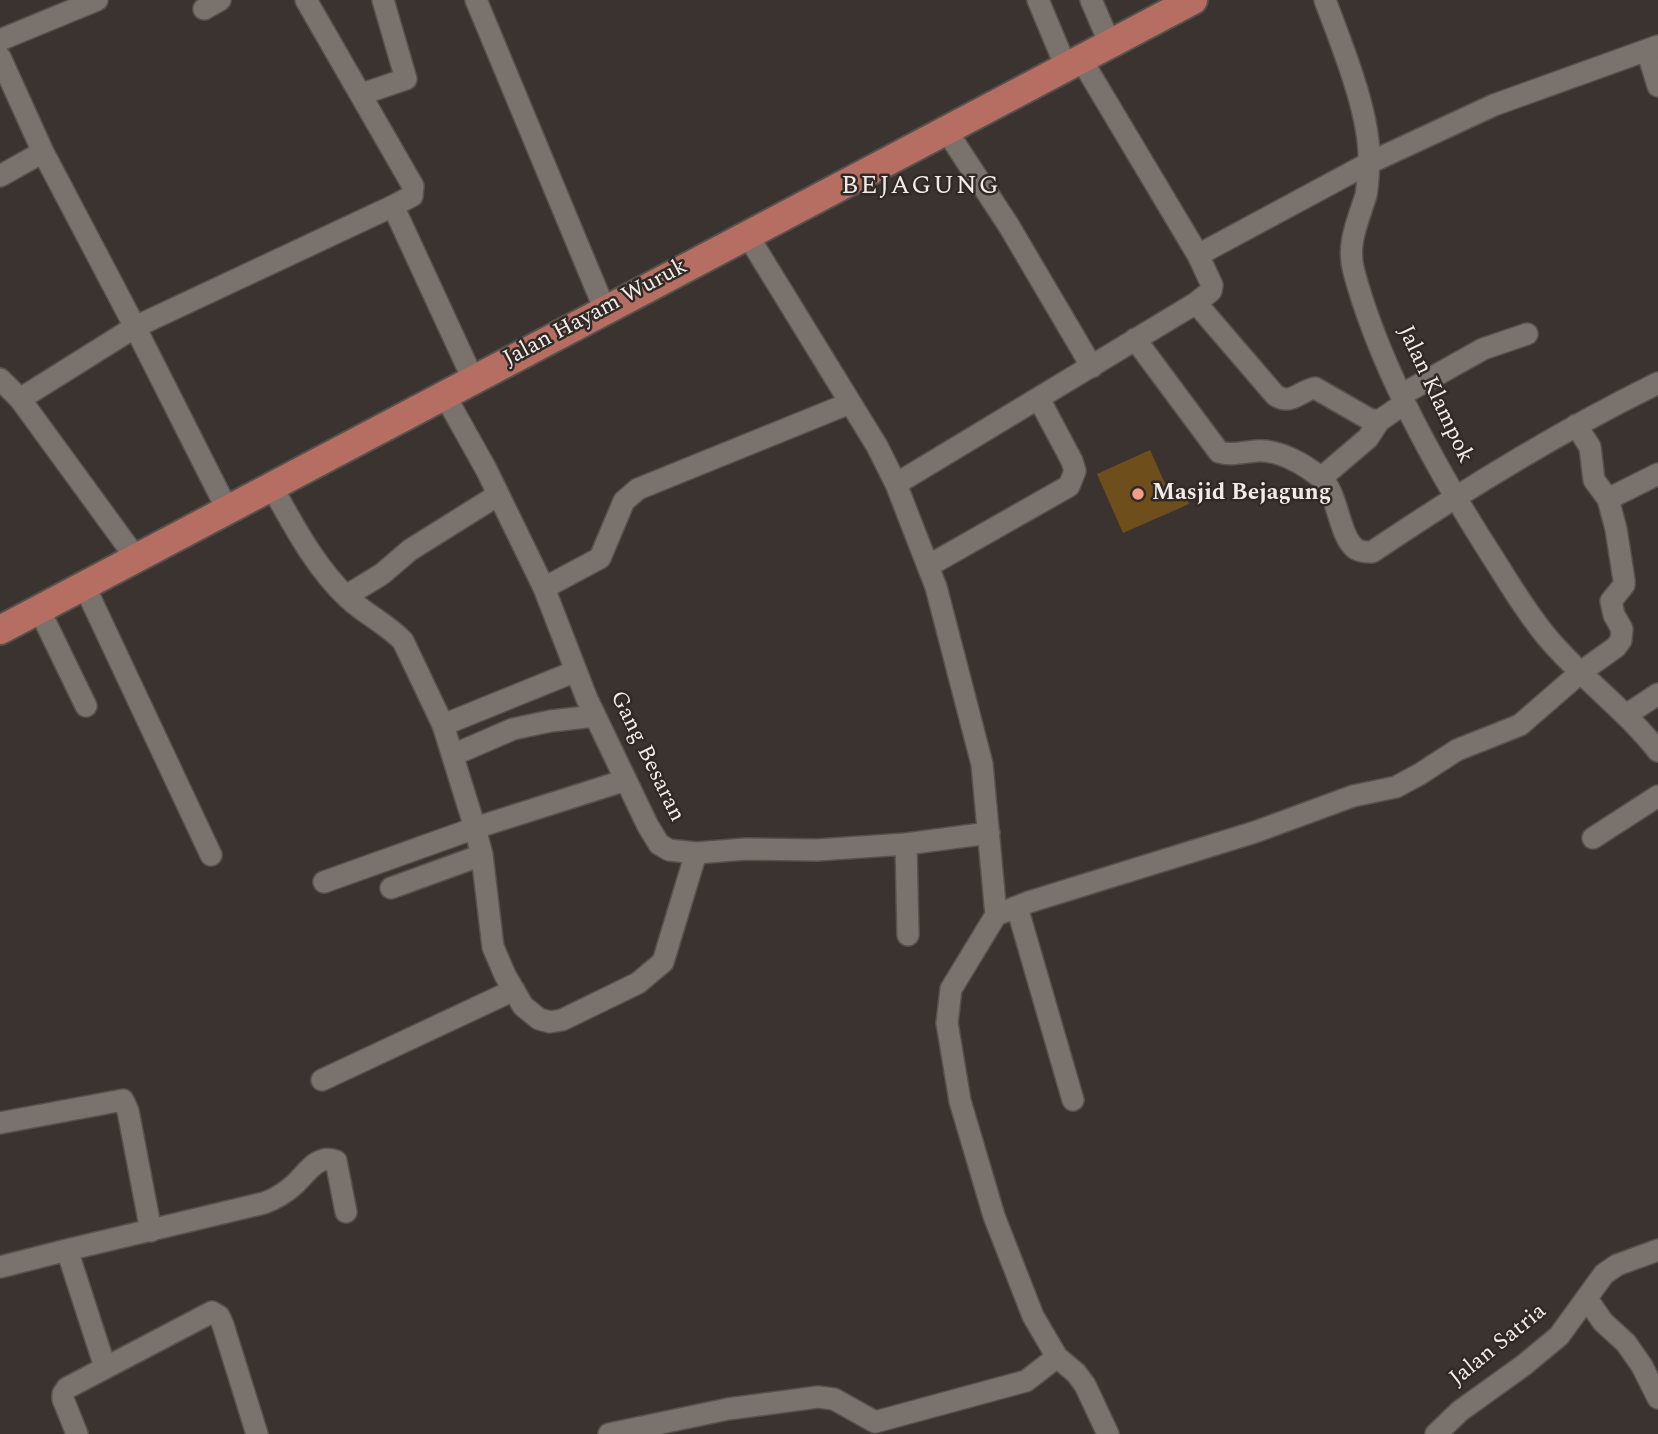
<!DOCTYPE html>
<html>
<head>
<meta charset="utf-8">
<style>
  body { margin:0 }
  canvas { display:block; background:#3a332f }
</style>
</head>
<body>
<canvas width="1658" height="1434"></canvas>
<script>
const context = document.querySelector('canvas').getContext('2d');
context.lineJoin = 'round';
function fillPath(path, color) {
  context.fillStyle = color;
  context.fill(path, 'evenodd');
}
function trace(path, color, width, dash) {
  context.strokeStyle = color;
  context.lineWidth = width;
  context.lineCap = dash ? 'butt' : 'round';
  context.setLineDash(dash || []);
  context.stroke(path);
}
function write(font, color, halo, rows, align = 'center') {
  context.font = font + ' Spectral,serif';
  context.lineWidth = 5;
  context.setLineDash([]);
  context.textBaseline = 'middle';
  context.strokeStyle = halo;
  context.fillStyle = color;
  for (const [text, x, y, turn = 0] of rows) {
    context.save();
    context.translate(x, y);
    context.rotate((+turn || 0) * Math.PI / 180);
    context.textAlign = isNaN(turn) ? turn : align;
    if (halo) context.strokeText(text, 0, 0);
    context.fillText(text, 0, 0);
    context.restore();
  }
}
fillPath(new Path2D(`
  M1150,450L1171,497L1184,491L1189,504L1123,533L1097,474Z`), '#6e4f1b');
const minor = new Path2D(`
  M306,0L413,186L412,196L393,206L473,379
  M476,0L605,310
  M1038,0L1066,67
  M1091,0L1110,44
  M1325,0C1342,46 1371,115 1369,163C1368,174 1368,185 1366,195C1358,221 1346,245 1354,272C1380,369 1437,470 1490,553C1508,581 1525,611 1547,637C1581,678 1625,709 1658,751
  M204,9L220,0
  M0,40L97,0
  M1647,50L1658,86
  M0,57L43,152L135,327L228,511
  M362,94L406,79L383,0
  M946,130L1009,226L1092,367
  M0,176L43,152
  M748,236L877,446L896,484L936,587L982,764L996,915L951,989L947,1023L960,1101L994,1216L1033,1316L1057,1357L1076,1373L1085,1385L1108,1434
  M1198,255L1369,163L1494,105L1658,46
  M1196,303L1275,395C1291,406 1299,391 1315,388L1369,419L1379,421L1405,403
  M1135,339L1219,452C1231,456 1244,452 1256,451C1278,449 1304,464 1320,477C1339,493 1338,536 1356,549C1361,552 1367,552 1372,552C1464,490 1558,432 1658,383
  M0,379L20,399L136,558
  M444,394L486,469L544,588L587,699L648,826L659,844L669,850L696,853L746,849L817,850L906,844L989,833
  M1401,395L1483,349L1527,334
  M20,399L135,327L393,206
  M1321,478L1368,438L1379,421
  M896,484L1196,303L1211,291L1212,285L1198,255L1081,59
  M272,487C294,526 315,567 348,598C365,614 387,624 403,641L443,725L475,828L482,855L493,947L505,975L523,1006L539,1019L550,1022L562,1020L638,983L663,962L696,853
  M1608,499L1658,474
  M928,566L1069,486L1075,471L1072,461L1039,399
  M84,585L211,855
  M544,588L600,558L624,501L638,489L850,403
  M346,596L382,574L410,550L498,495
  M39,609L86,706
  M1626,715L1658,694
  M443,725L576,671
  M453,755L513,729L551,721L595,716
  M1593,838L1658,796
  M906,844L908,935
  M324,882L475,828L626,780
  M391,888L482,855
  M1017,907L1073,1100
  M996,915L1029,902L1255,832L1353,796L1396,787L1420,774L1457,750L1520,725L1581,672L1616,647L1621,640L1622,629L1614,615L1611,601L1624,585V580L1616,529L1608,499L1594,480L1590,447L1576,425
  M322,1080L514,990
  M0,1123L123,1100L128,1111L151,1231
  M0,1267L67,1250
  M1587,1299L1603,1322L1626,1343L1642,1366L1658,1398
  M105,1367L67,1250L264,1203C275,1199 285,1193 294,1185C306,1174 318,1153 336,1161L346,1212
  M77,1434L63,1399V1394L67,1388L212,1312L219,1316L223,1325L257,1434
  M609,1434L728,1409L818,1397L834,1399L875,1422L1026,1381L1057,1357
  M1436,1434L1460,1411L1524,1365L1559,1336L1604,1274L1617,1265L1658,1250`);
const major = new Path2D(`
  M0,630L1193,0`);
trace(minor, '#57514e', 24);
trace(major, '#57514e', 32);
trace(minor, '#7a726d', 21);
trace(major, '#b56e61', 28);
for (const [x, y, r, color] of [
  [1138,494,7,"#f49e8a"]
]) {
  const dot = new Path2D();
  dot.arc(x, y, r, 0, 2 * Math.PI);
  context.fillStyle = color;
  context.fill(dot);
  trace(dot, '#302925', 2.5);
}
write('23px', '#f1ece9', '#302925', [
  ["Jalan Hayam Wuruk",596,314,-28],
  ["Jalan Klampok",1434,395,65],
  ["Gang Besaran",646,757,64],
  ["Jalan Satria",1499,1346,-39]
]);
write('bold 23px', '#f1ece9', '#302925', [
  ["Masjid Bejagung",1152,494]
], 'left');
context.letterSpacing = '2px';
write('26px', '#f1ece9', '#302925', [
  ["BEJAGUNG",921,188]
]);
context.letterSpacing = '0px';
</script>
</body>
</html>
